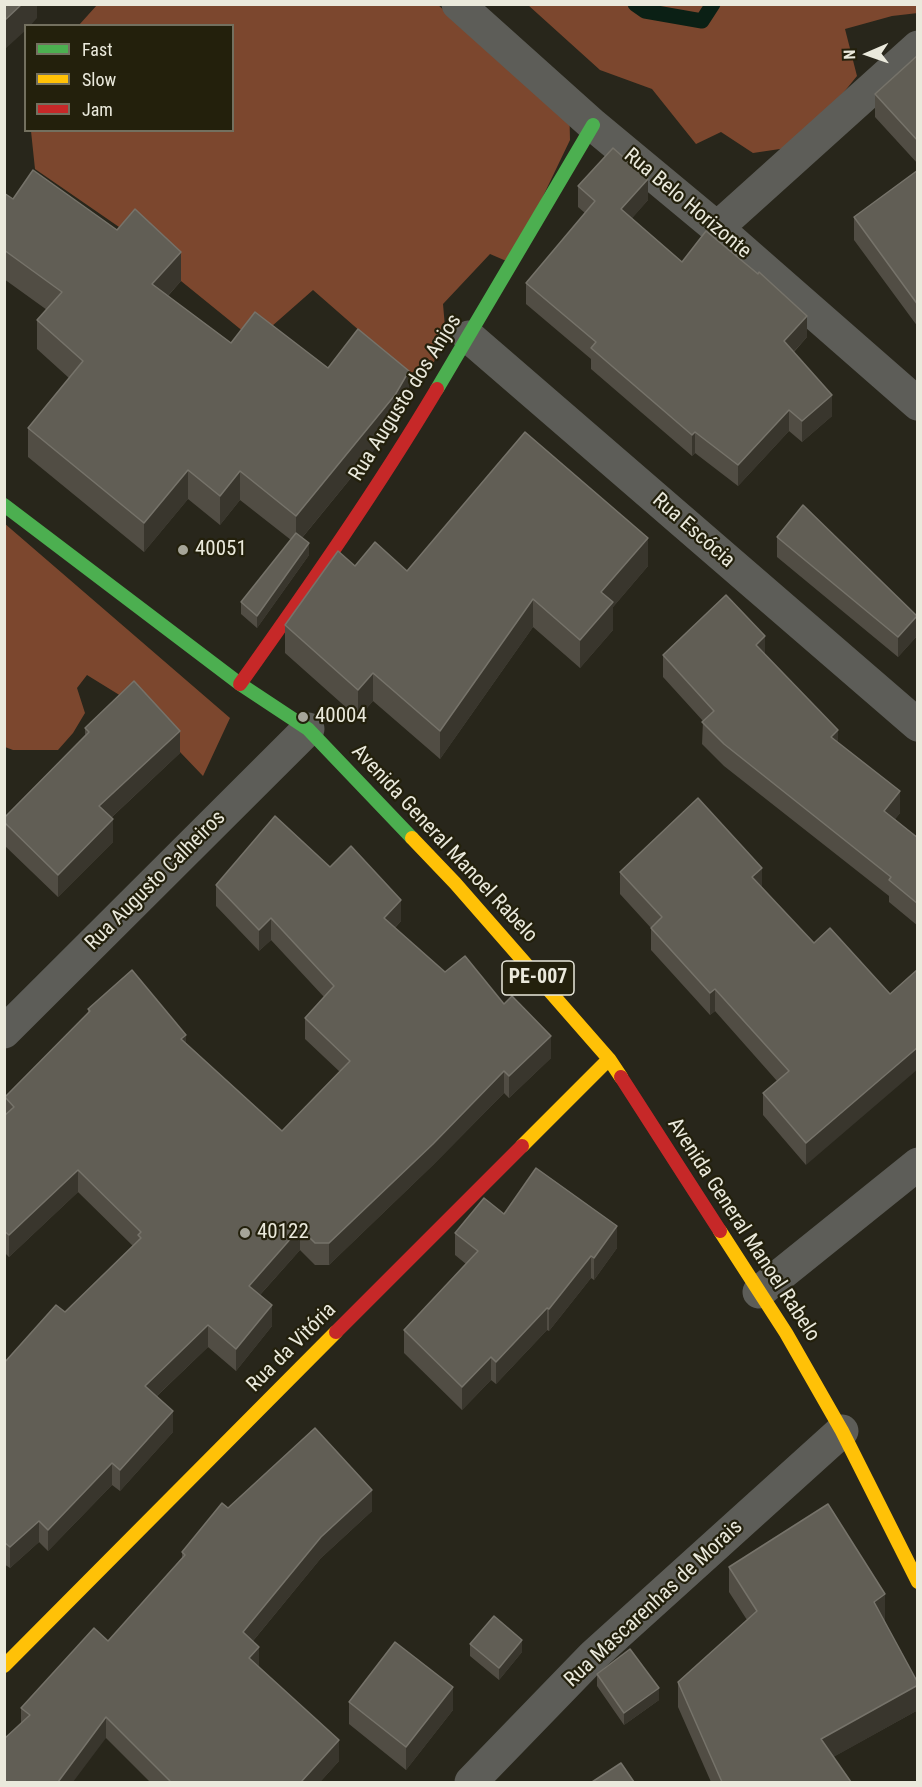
<!DOCTYPE html>
<html>
<head>
<meta charset="utf-8">
<style>
  body { margin:0 }
  #map { position:relative; width:922px; height:1787px; overflow:hidden; background:#28261b; font-family:"Roboto Condensed",sans-serif }
  canvas { display:block }
  .frame { position:absolute; inset:0; border:6px solid #eae9dc; pointer-events:none }
  .legend { position:absolute; left:24px; top:24px; width:210px; height:108px; box-sizing:border-box; background:#23200c; border:2px solid #73705f; margin:0; padding:8px 10px; list-style:none; font-size:18px; color:#eae9dc }
  .legend li { display:flex; align-items:center; gap:12px; height:30px }
  .legend b { width:30px; border:2px solid #73705f }
  .north { position:absolute; left:838px; top:24px; width:60px; height:60px; -webkit-text-stroke:4px #23200c; paint-order:stroke; rotate:268deg; font-size:16px; font-weight:700; line-height:24px; text-align:center; color:#eae9dc }
  .north::after { content:''; display:block; margin:auto; width:21px; height:27px; background:#eae9dc; clip-path:polygon(50% 0,100% 100%,50% 72%,0 100%) }
</style>
</head>
<body>
<div id="map">
<canvas width="922" height="1787"></canvas>
<div class="frame"></div>
<ul class="legend">
<li><b style="height:8px;background:#4caf50"></b>Fast</li>
<li><b style="height:8px;background:#ffc107"></b>Slow</li>
<li><b style="height:8px;background:#c62828"></b>Jam</li>
</ul>
<div class="north">N</div>
</div>
<script>
const context = document.querySelector('canvas').getContext('2d');
context.lineJoin = 'round';
function fillPath(path, color) {
  context.fillStyle = color;
  context.fill(path, 'evenodd');
}
function trace(path, color, width, dash) {
  context.strokeStyle = color;
  context.lineWidth = width;
  context.lineCap = dash ? 'butt' : 'round';
  context.setLineDash(dash || []);
  context.stroke(path);
}
function write(font, color, halo, rows, align = 'center') {
  context.font = font + ' "Roboto Condensed",sans-serif';
  context.lineWidth = 4.5;
  context.setLineDash([]);
  context.textBaseline = 'middle';
  context.strokeStyle = halo;
  context.fillStyle = color;
  for (const [text, x, y, turn = 0] of rows) {
    context.save();
    context.translate(x, y);
    context.rotate((+turn || 0) * Math.PI / 180);
    context.textAlign = isNaN(turn) ? turn : align;
    if (halo) context.strokeText(text, 0, 0);
    context.fillText(text, 0, 0);
    context.restore();
  }
}
fillPath(new Path2D(`
  M437,4L526,84L569,99L570,140L511,263L490,254L443,304L445,327L434,362L409,374L313,290L255,341L181,281L135,238L35,169L31,131L232,130V26L79,25L97,5Z
  M917,4L918,13L892,16L845,29L857,76L800,146L753,153L721,132L696,144L652,89L600,70L528,5Z
  M4,523L230,718L203,776L134,704L87,675L77,688L85,713L73,733L58,750H13L5,747Z`), '#7c472e');
trace(new Path2D(`
  M635,4L645,11L702,21L713,4`), '#0b2015', 15);
trace(new Path2D(`
  M458,4L593,125L717,228L918,404
  M717,228L918,47
  M469,337L918,725
  M4,1032L308,729
  M759,1292L918,1164
  M471,1782L593,1656L842,1431`), '#5d5d58', 33);
trace(new Path2D(`
  M437,389L593,125
  M4,505L240,684L308,729L412,838`), '#4caf50', 14);
trace(new Path2D(`
  M412,838L455,883L609,1059L621,1077
  M522,1146L609,1059
  M720,1231L786,1333L842,1431L918,1582
  M4,1666L336,1332`), '#ffc107', 14);
trace(new Path2D(`
  M240,684C309,587 376,491 437,389
  M621,1077L720,1231
  M336,1332L522,1146`), '#c62828', 14);
fillPath(new Path2D(`
  M918,55V164L875,117V94Z
  M918,170V327L854,240V217Z
  M578,186L648,200L631,219L682,262L807,337L794,352L832,416L802,442L789,431L738,486L695,453L692,456L591,369V359L526,304V283L585,213L578,207Z
  M4,193L13,199L181,281L168,296L231,343L328,368L409,400L395,424L302,538L309,555L257,628L241,614V602L291,540L240,500L220,525L188,499L144,552L28,457V428L69,378L37,349V320L47,310L4,279Z
  M777,537L917,636L898,657L777,557Z
  M355,566L407,571L648,566L613,607V630L580,668L533,627L440,759L373,701L358,718L285,653V625Z
  M663,655H765L838,743L900,813L895,819L918,838V926L889,902V896L724,766L702,744L703,721L663,677Z
  M85,728L180,753L111,818L113,842L58,897L4,845V818L85,735Z
  M330,867L401,921L395,928L445,972L504,1004L551,1058L509,1098L504,1093L433,1165L329,1265H315L300,1250L260,1295L272,1326L236,1371L208,1347L157,1396L173,1432L120,1491L112,1485L48,1551L39,1542L10,1568L4,1564V1363L65,1312L133,1246L78,1192L9,1257L4,1252L5,1097L88,1013V1009L186,1043L282,1131L340,1072L305,1039V1018L324,997L271,940L259,951L216,906V885Z
  M620,872L762,888L814,943L806,1165L763,1115V1093L777,1081L715,1011L710,1015L651,950V928L620,894Z
  M504,1214L617,1248L594,1280L591,1278L549,1331L547,1330L496,1384L491,1380L462,1410L404,1353V1330L466,1264L455,1255V1233Z
  M228,1508L372,1511L321,1558L253,1641L259,1668L339,1761L320,1782H150L106,1738L21,1723V1708L108,1641L182,1558V1552Z
  M729,1567L885,1619L884,1620L918,1683V1710L833,1757L851,1782H711L678,1707V1682L747,1620L729,1592Z
  M470,1644L522,1652L499,1680L470,1656Z
  M597,1674L659,1700L624,1725L597,1686Z
  M349,1702L453,1710L406,1770L349,1724Z`), '#514d44');
fillPath(new Path2D(`
  M22,4H37V18L30,26H26V30L4,50V21Z
  M4,77H5L4,107Z
  M648,179V200L621,231V209Z
  M181,252V281L152,313V284Z
  M807,316V337L784,362V341Z
  M409,371V400L395,424L296,545V516Z
  M832,395V416L802,442V421Z
  M789,410V431L738,486V465Z
  M695,432V453L692,456V435Z
  M188,470V499L144,552V523Z
  M240,471V500L220,525V496Z
  M648,538V566L613,607V630L580,668V640L601,592Z
  M309,543V555L257,628V616Z
  M533,599V627L440,759V731Z
  M917,616V636L898,657V637Z
  M765,636V658L756,645Z
  M373,673V701L358,718V690Z
  M838,730V751L831,737Z
  M180,731V753L99,829V806Z
  M900,791V813L884,833V811Z
  M113,819V842L58,897V875Z
  M762,868V889L752,877Z
  M401,900V921L384,939V918Z
  M271,918V940L259,951V930Z
  M715,989V1011L710,1015V993Z
  M186,1035V1056L181,1039Z
  M551,1036V1058L509,1098V1076Z
  M918,1047V1069L806,1165V1143Z
  M504,1071V1093L433,1165L329,1265V1243Z
  M78,1170V1192L9,1257V1235Z
  M617,1226V1248L594,1280V1258Z
  M300,1228V1250L249,1307V1286Z
  M591,1256V1278L549,1331V1309Z
  M272,1305V1326L236,1371V1349Z
  M547,1308V1330L496,1384V1362Z
  M208,1325V1347L145,1407V1386Z
  M491,1357V1380L462,1410V1387Z
  M173,1411V1432L120,1491V1470Z
  M112,1463V1485L48,1551V1530Z
  M372,1490V1511L321,1558L243,1653V1632L321,1537Z
  M39,1521V1542L10,1568V1547Z
  M885,1594V1619L874,1627V1602Z
  M522,1640V1652L499,1680V1668Z
  M259,1647V1668L249,1658Z
  M918,1685V1710L821,1764V1739Z
  M453,1687V1710L406,1770V1747Z
  M659,1688V1700L624,1725V1713Z
  M106,1717V1738L73,1782H58Z
  M339,1740V1761L320,1782H301Z`), '#39362d');
const building = new Path2D(`
  M4,4H22L4,21Z
  M918,55V141L875,94Z
  M613,148L648,179L621,209L682,262L706,231L758,274L759,272L807,316L784,341L832,395L802,421L789,410L738,465L695,432L692,435L591,348L596,342L526,283L595,201L578,186Z
  M33,170L117,230L135,209L181,252L152,284L231,343L255,312L328,368L358,329L409,371L395,395L296,516L240,471L220,496L188,470L144,523L28,428L83,361L37,320L62,292L4,250V193L13,199Z
  M918,170V305L854,217Z
  M525,432L648,538L601,592L613,602L580,640L533,599L440,731L373,673L358,690L285,625L338,551L355,566L375,542L407,571Z
  M803,505L917,616L898,637L777,537Z
  M296,533L309,543L257,616L241,602Z
  M726,595L765,636L756,645L838,730L831,737L900,791L884,811L918,838V904L889,880L891,877L724,744L702,722L714,711L663,655Z
  M134,681L180,731L99,806L113,819L58,875L4,822V818L89,732L85,728Z
  M698,798L762,868L752,877L814,943L830,928L890,994L918,969V1047L806,1143L763,1093L789,1071L715,989L710,993L651,928L662,917L620,872Z
  M275,816L330,867L351,846L401,900L384,918L445,972L465,956L504,1004L512,996L551,1036L509,1076L504,1071L433,1144L329,1243H315L300,1228L249,1286L272,1305L236,1349L208,1325L145,1386L173,1411L120,1470L112,1463L48,1530L39,1521L10,1547L4,1542V1363L56,1305L65,1312L141,1238L138,1235L141,1232L78,1170L9,1235L4,1231V1116L14,1107L5,1097L90,1011L88,1009L132,970L186,1035L181,1039L282,1131L350,1061L305,1018L334,986L271,918L259,930L216,885Z
  M536,1168L617,1226L594,1258L591,1256L549,1309L547,1308L496,1362L491,1357L462,1387L404,1330L478,1251L455,1233L484,1198L504,1214Z
  M315,1428L372,1490L321,1537L243,1632L259,1647L249,1658L339,1740L301,1782H171L106,1717L58,1782H4V1739L30,1715L21,1708L94,1628L108,1641L185,1555L182,1552L222,1503L228,1508Z
  M828,1504L885,1594L874,1602L918,1683V1685L821,1739L851,1782H722L678,1682L757,1611L729,1567Z
  M494,1616L522,1640L499,1668L470,1644Z
  M395,1642L453,1687L406,1747L349,1702Z
  M630,1649L659,1688L624,1713L597,1674Z
  M621,1763L634,1782H592Z`);
fillPath(building, '#615e55');
trace(building, '#76736a', 1.5);
for (const [x, y, r, color] of [
  [183,550,6,"#a6a598"],
  [303,717,6,"#a6a598"],
  [245,1233,6,"#a6a598"]
]) {
  const dot = new Path2D();
  dot.arc(x, y, r, 0, 2 * Math.PI);
  context.fillStyle = color;
  context.fill(dot);
  trace(dot, '#23200c', 2);
}
for (const [x, y, w] of [
  [538,978,72]
]) {
  const box = new Path2D();
  box.roundRect(x - w / 2, y - 17, w, 34, 4.5);
  context.fillStyle = '#23200c';
  context.fill(box);
  trace(box, '#eae9dc', 1.5);
}
write('bold 20px', '#eae9dc', null, [
  ["PE-007",538,978]
]);
write('21px', '#eae9dc', '#23200c', [
  ["Rua Belo Horizonte",687,204,40],
  ["Rua Augusto dos Anjos",406,398,-58],
  ["Rua Escócia",693,531,41],
  ["Avenida General Manoel Rabelo",444,844,47],
  ["Rua Augusto Calheiros",156,881,-45],
  ["Avenida General Manoel Rabelo",743,1230,57],
  ["Rua da Vitória",292,1348,-45],
  ["Rua Mascarenhas de Morais",654,1604,-43]
]);
write('21px', '#eae9dc', '#23200c', [
  ["40051",195,550],
  ["40004",315,717],
  ["40122",257,1233]
], 'left');
</script>
</body>
</html>
